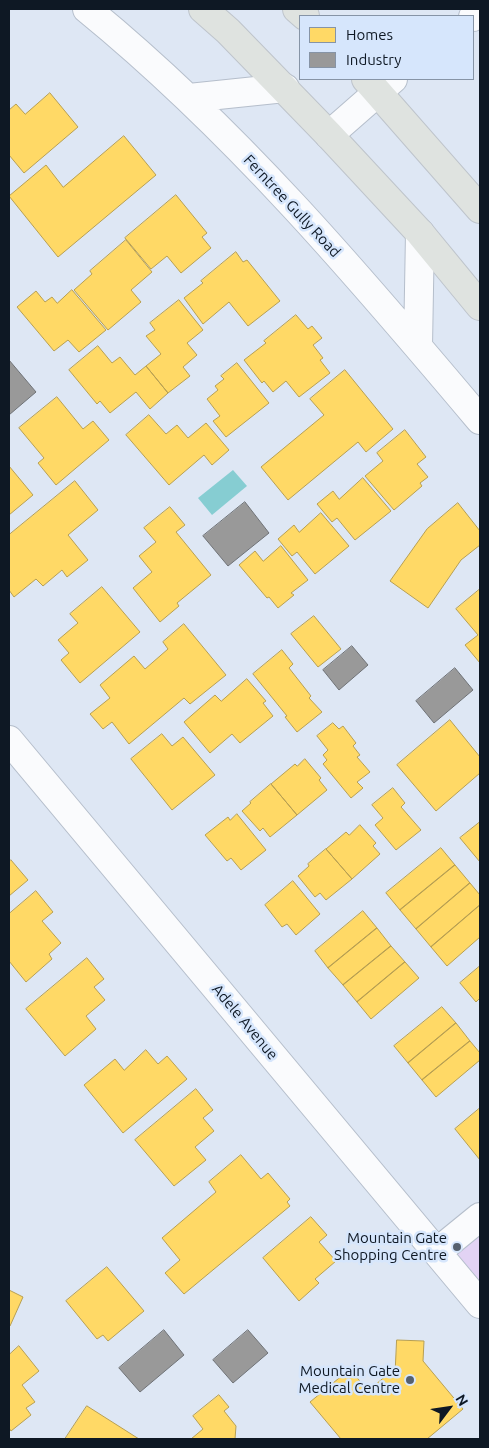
<!DOCTYPE html>
<html>
<head>
<meta charset="utf-8">
<style>
  body { margin:0 }
  #map { position:relative; width:489px; height:1448px; overflow:hidden; background:#dee7f4; font-family:Ubuntu,sans-serif }
  canvas { display:block }
  .frame { position:absolute; inset:0; border:10px solid #0e1824; pointer-events:none }
  .legend { position:absolute; left:299px; top:15px; width:175px; height:65px; box-sizing:border-box; background:#d6e6fc; border:1px solid #8694a6; margin:0; padding:6px 9px; list-style:none; font-size:15px; color:#0e1824 }
  .legend li { display:flex; align-items:center; gap:10px; height:25px }
  .legend b { width:25px; border:1px solid #8694a6 }
  .north { position:absolute; left:424px; top:1383px; width:50px; height:50px; -webkit-text-stroke:4px #d6e6fc; paint-order:stroke; rotate:59deg; font-size:14px; font-weight:700; line-height:20px; text-align:center; color:#0e1824 }
  .north::after { content:''; display:block; margin:auto; width:18px; height:22px; background:#0e1824; clip-path:polygon(50% 0,100% 100%,50% 72%,0 100%) }
</style>
</head>
<body>
<div id="map">
<canvas width="489" height="1448"></canvas>
<div class="frame"></div>
<ul class="legend">
<li><b style="height:14px;background:#ffd966"></b>Homes</li>
<li><b style="height:14px;background:#999"></b>Industry</li>
</ul>
<div class="north">N</div>
</div>
<script>
const context = document.querySelector('canvas').getContext('2d');
context.lineJoin = 'round';
function fillPath(path, color) {
  context.fillStyle = color;
  context.fill(path, 'evenodd');
}
function trace(path, color, width, dash) {
  context.strokeStyle = color;
  context.lineWidth = width;
  context.lineCap = dash ? 'butt' : 'round';
  context.setLineDash(dash || []);
  context.stroke(path);
}
function write(font, color, halo, rows, align = 'center') {
  context.font = font + ' Ubuntu,sans-serif';
  context.lineWidth = 5;
  context.setLineDash([]);
  context.textBaseline = 'middle';
  context.strokeStyle = halo;
  context.fillStyle = color;
  for (const [text, x, y, turn = 0] of rows) {
    context.save();
    context.translate(x, y);
    context.rotate((+turn || 0) * Math.PI / 180);
    context.textAlign = isNaN(turn) ? turn : align;
    if (halo) context.strokeText(text, 0, 0);
    context.fillText(text, 0, 0);
    context.restore();
  }
}
fillPath(new Path2D(`
  M480,1217V1304L437,1252Z`), '#e2d3f4');
fillPath(new Path2D(`
  M233,470L247,486L212,515L198,498Z`), '#86cdd2');
const homes = new Path2D(`
  M50,93L78,127L24,173L9,155V110L16,104L25,114Z
  M124,136L156,175L58,257L9,196L46,165L63,187Z
  M176,195L207,233L202,237L211,248L181,273L167,256L151,269L125,238Z
  M126,240L152,272L131,290L141,302L108,330L74,290L92,274L90,271Z
  M236,252L243,262L247,260L280,301L248,326L229,302L203,324L184,298L203,283L201,281Z
  M72,290L106,330L79,352L68,340L54,351L17,307L36,291L45,302L52,297L57,303Z
  M179,300L203,330L187,343L197,355L183,367L190,376L168,393L146,366L161,354L146,336L155,330L150,323Z
  M296,315L308,329L312,326L322,338L313,345L323,358L320,360L330,373L299,397L286,381L273,392L264,381L262,383L244,360L266,343L264,341Z
  M98,346L112,363L120,357L135,375L146,366L168,393L150,409L136,392L110,413L100,401L97,404L69,370Z
  M237,363L269,403L226,437L213,421L220,416L207,399L218,390L215,386L224,379L221,376Z
  M345,370L393,429L366,452L358,442L288,500L261,467L324,415L310,399Z
  M57,397L83,429L93,421L109,440L56,485L38,463L44,458L19,428Z
  M149,415L166,434L177,425L188,438L206,423L229,450L212,465L204,455L169,485L126,435Z
  M405,430L426,457L417,464L428,477L420,483L422,486L394,510L365,476L383,461L377,453Z
  M9,466L33,495L9,515Z
  M363,478L391,511L355,540L337,518L332,522L317,504L333,491L339,499Z
  M75,481L98,510L68,535L88,560L67,577L62,570L43,586L36,579L14,597L9,590V535Z
  M458,503L480,531V545L461,560L428,608L390,581L427,529Z
  M170,507L185,525L176,532L211,575L177,603L179,606L160,622L133,588L152,572L139,556L156,542L144,528Z
  M321,513L349,546L315,574L297,552L292,556L278,539L294,525L299,532Z
  M281,546L308,580L291,593L294,595L278,608L269,597L267,598L239,565L255,551L263,561Z
  M102,587L140,632L80,683L61,660L69,653L58,640L78,623L70,614Z
  M480,589V663L465,645L478,635L456,609Z
  M314,616L341,649L318,667L291,634Z
  M184,624L226,675L190,704L184,698L129,744L112,722L103,729L90,714L110,698L100,685L134,656L145,669L168,649L163,642Z
  M282,650L293,664L289,668L311,696L309,698L322,712L297,732L285,717L287,716L253,674Z
  M247,679L266,701L263,703L273,716L240,743L232,734L210,753L184,722L215,695L221,701Z
  M450,720L480,757V773L436,811L397,765Z
  M333,723L339,729L343,726L356,743L353,746L360,755L357,757L370,772L357,782L363,788L351,798L323,764L327,760L323,755L328,750L317,736Z
  M162,734L172,746L183,737L215,775L172,810L131,759Z
  M305,759L321,778L319,780L327,790L297,815L271,784L295,764L297,766Z
  M271,784L297,815L270,837L263,828L260,831L242,811L251,803L250,802Z
  M393,788L405,803L401,807L421,830L396,850L375,825L383,818L372,805Z
  M237,814L266,850L241,870L231,858L227,861L205,835L228,817L230,820Z
  M480,822V862L460,838Z
  M360,825L376,843L373,846L380,854L352,879L326,849L346,832L349,835Z
  M441,848L455,865L400,910L386,893Z
  M326,849L352,879L326,900L320,893L315,897L298,876L309,866L308,864Z
  M11,860L28,880L9,896V862Z
  M455,865L470,883L416,929L400,910Z
  M293,881L320,914L296,935L287,924L282,927L265,905Z
  M470,883L480,895V905L431,947L416,929Z
  M36,891L53,912L42,921L61,943L49,954L52,959L26,982L9,961V914Z
  M480,905V937L447,966L431,947Z
  M363,911L377,928L328,968L315,951Z
  M377,928L391,946L343,985L328,968Z
  M391,946L405,962L357,1002L343,985Z
  M87,958L104,979L94,987L105,1000L86,1016L96,1029L65,1056L26,1009Z
  M405,962L419,978L371,1019L357,1002Z
  M480,966V998L476,1002L460,983Z
  M442,1007L456,1023L408,1063L394,1046Z
  M456,1023L470,1041L422,1080L408,1063Z
  M470,1041L480,1053V1060L436,1097L422,1080Z
  M146,1050L158,1064L167,1056L187,1079L123,1133L84,1085L115,1059L124,1070Z
  M196,1089L213,1110L203,1118L214,1131L195,1147L206,1160L174,1186L135,1140Z
  M480,1108V1160L455,1129Z
  M241,1155L261,1179L268,1173L290,1199L287,1202L290,1206L184,1294L165,1273L180,1260L162,1238L216,1192L209,1182Z
  M311,1217L327,1235L319,1242L336,1261L315,1279L319,1283L299,1301L263,1258Z
  M107,1267L144,1311L108,1341L103,1335L97,1339L66,1301Z
  M9,1290L23,1297L10,1326L9,1325Z
  M397,1340L424,1341L423,1361L463,1409L427,1439H341L310,1402L350,1369L368,1391L395,1368Z
  M19,1346L39,1371L22,1385L35,1402L26,1408L31,1415L11,1431L9,1428V1355Z
  M219,1395L229,1407L224,1411L236,1426L235,1439H191L203,1429L193,1416Z
  M87,1406L139,1439H65Z`);
fillPath(homes, '#ffd966');
trace(homes, '#b79f52', 1);
const industry = new Path2D(`
  M9,360L36,392L9,415Z
  M245,502L269,533L228,566L203,536Z
  M352,646L368,665L339,690L323,670Z
  M455,668L473,690L434,723L416,701Z
  M164,1330L184,1355L140,1392L119,1368Z
  M248,1330L268,1353L233,1383L213,1360Z`);
fillPath(industry, '#999');
trace(industry, '#6f7276', 1);
const minor = new Path2D(`
  M87,9C234,129 358,275 480,420
  M473,17L480,13
  M189,98L285,88
  M329,135L393,79
  M418,346L420,233
  M9,740L480,1304
  M437,1252L480,1217`);
const major = new Path2D(`
  M203,9L228,31L329,135L420,233L480,306
  M297,9L305,16
  M366,79L480,209`);
trace(minor, '#b5becb', 30);
trace(major, '#bec4cb', 30);
trace(minor, '#fafbfd', 28);
trace(major, '#dfe3e0', 28);
for (const [x, y, r, color] of [
  [457,1247,5,"#57606d"],
  [410,1380,5,"#57606d"]
]) {
  const dot = new Path2D();
  dot.arc(x, y, r, 0, 2 * Math.PI);
  context.fillStyle = color;
  context.fill(dot);
  trace(dot, '#d6e6fc', 2);
}
write('15px', '#0e1824', '#d6e6fc', [
  ["Ferntree Gully Road",292,206,47],
  ["Adele Avenue",245,1022,50]
]);
write('15px', '#0e1824', '#d6e6fc', [
  ["Mountain Gate",447,1238],
  ["Shopping Centre",447,1255],
  ["Mountain Gate",400,1371],
  ["Medical Centre",400,1388]
], 'right');
</script>
</body>
</html>
